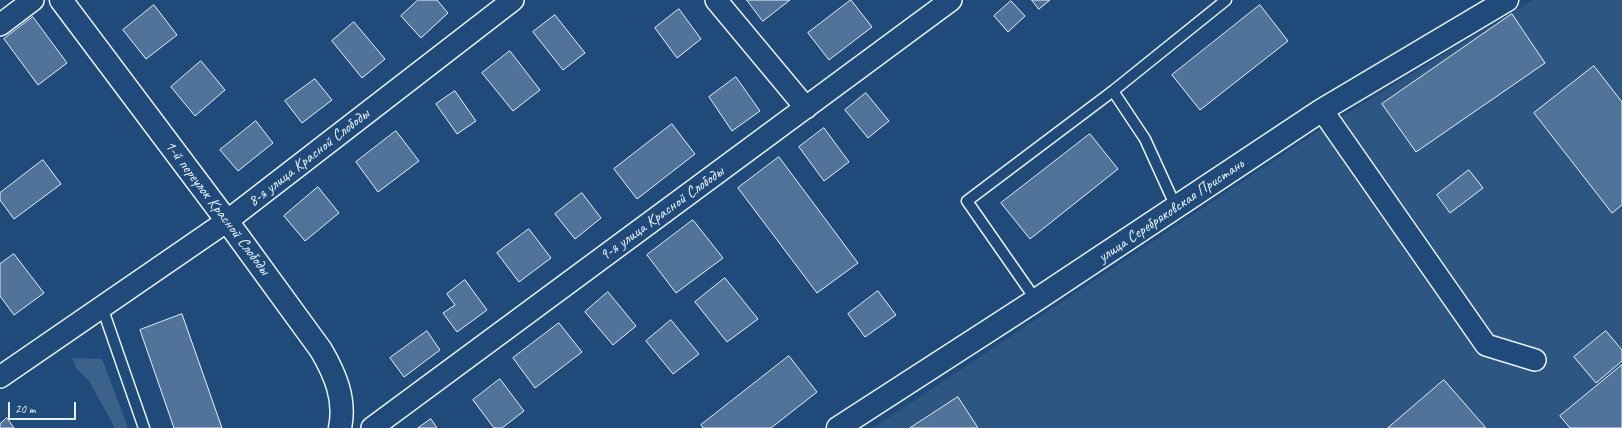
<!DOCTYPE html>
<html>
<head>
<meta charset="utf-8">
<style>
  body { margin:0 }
  #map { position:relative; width:1622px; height:428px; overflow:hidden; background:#1f4a7a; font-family:Caveat,sans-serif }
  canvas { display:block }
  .scale { position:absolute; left:8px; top:402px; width:68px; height:18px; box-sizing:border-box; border:2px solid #e8f1f8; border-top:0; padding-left:5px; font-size:12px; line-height:14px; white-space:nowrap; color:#e8f1f8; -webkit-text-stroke:3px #1f4a7a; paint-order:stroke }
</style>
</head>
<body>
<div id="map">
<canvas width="1622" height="428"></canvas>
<div class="scale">20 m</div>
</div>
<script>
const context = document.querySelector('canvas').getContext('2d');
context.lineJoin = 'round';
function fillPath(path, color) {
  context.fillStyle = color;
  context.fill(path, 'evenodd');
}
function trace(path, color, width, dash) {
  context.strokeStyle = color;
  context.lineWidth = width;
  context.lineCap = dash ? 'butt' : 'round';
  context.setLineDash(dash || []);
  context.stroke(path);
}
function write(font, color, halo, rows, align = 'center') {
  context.font = font + ' Caveat,sans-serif';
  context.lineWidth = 4;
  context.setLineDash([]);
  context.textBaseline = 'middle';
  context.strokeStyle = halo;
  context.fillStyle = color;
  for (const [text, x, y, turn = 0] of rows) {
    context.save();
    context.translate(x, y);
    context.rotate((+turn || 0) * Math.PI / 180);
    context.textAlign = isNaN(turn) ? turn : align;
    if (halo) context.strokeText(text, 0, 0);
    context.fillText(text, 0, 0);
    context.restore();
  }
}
fillPath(new Path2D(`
  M1533,0H1622V428H873L1318,131Z`), '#2e5683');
fillPath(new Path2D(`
  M72,358L102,359L128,428H115L89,381L76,368Z`), '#3c628c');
const building = new Path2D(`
  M418,0H437L448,13L421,38L401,16Z
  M747,0H790L763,21Z
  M851,0L872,27L829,60L808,33Z
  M1032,0H1050L1039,9Z
  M1011,1L1025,16L1008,32L994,16Z
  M154,5L177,35L146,59L123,30Z
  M1260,5L1288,41L1200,110L1172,75Z
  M679,9L701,39L677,58L655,28Z
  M1512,14L1545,63L1416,152L1382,104Z
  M555,15L585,53L563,70L533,32Z
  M33,17L67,63L38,85L4,39Z
  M354,22L385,59L362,78L332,41Z
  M510,51L540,90L513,111L482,73Z
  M201,61L225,90L195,116L171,87Z
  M1594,66L1622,102V205L1612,213L1534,113Z
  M736,77L760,111L732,131L709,97Z
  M315,79L332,100L302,123L285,101Z
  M455,91L476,121L457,134L436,104Z
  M866,93L889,121L868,138L845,110Z
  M256,121L273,143L238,171L220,150Z
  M672,124L695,154L637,199L614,169Z
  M824,128L849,162L824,181L799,147Z
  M396,131L419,161L378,192L356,162Z
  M1090,134L1118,169L1030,239L1001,203Z
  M779,157L858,263L817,293L738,188Z
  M43,160L61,184L14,219L0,200V193Z
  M1469,170L1483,188L1450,213L1437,195Z
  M318,187L339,213L305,241L284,216Z
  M582,193L601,218L575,239L555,214Z
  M693,220L723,258L676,293L647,255Z
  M529,229L551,258L519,282L497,253Z
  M14,254L44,293L14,315L0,296V264Z
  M725,278L758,319L727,342L695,302Z
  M465,280L487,310L457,332L443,313L455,305L447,294Z
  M878,291L896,315L865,337L848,314Z
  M608,292L636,326L613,345L585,312Z
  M182,314L222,428H174L140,330Z
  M671,320L699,354L673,374L646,341Z
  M559,323L582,352L535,388L513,358Z
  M427,331L440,350L404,377L390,358Z
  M1606,331L1622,350V361L1596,383L1574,357Z
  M789,356L817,392L771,428H703L701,425Z
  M1622,365V428H1570L1560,416Z
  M500,379L524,411L502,428H494L473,400Z
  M1444,380L1486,428H1388Z
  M958,397L978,428H910Z
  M7,418L14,428H0V424Z
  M431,419L437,428H418Z`);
fillPath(building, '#517399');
trace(building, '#e8f1f8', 1);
const service = new Path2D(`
  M1113,91L1226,0
  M1036,300L967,201L1113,91L1145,139L1176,207
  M102,307L144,428`);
const minor = new Path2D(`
  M716,0L806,108
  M0,25L33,0
  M1322,110L1486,345L1535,360
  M0,377L227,221L513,0
  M372,428L951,0`);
const tertiary = new Path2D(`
  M61,0L227,221L321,350C335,374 346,399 340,428
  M838,428L1036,300L1322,110L1507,0`);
trace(service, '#e8f1f8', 13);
trace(minor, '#e8f1f8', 24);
trace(tertiary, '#e8f1f8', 25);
trace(service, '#1f4a7a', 10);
trace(minor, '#1f4a7a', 21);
trace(tertiary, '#1f4a7a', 22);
write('16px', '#e8f1f8', '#1f4a7a', [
  ["8-я улица Красной Слободы",309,158,-38],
  ["1-й переулок Красной Слободы",217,208,53],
  ["улица Серебряковская Пристань",1171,211,-34],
  ["9-я улица Красной Слободы",662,214,-36]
]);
</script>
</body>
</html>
